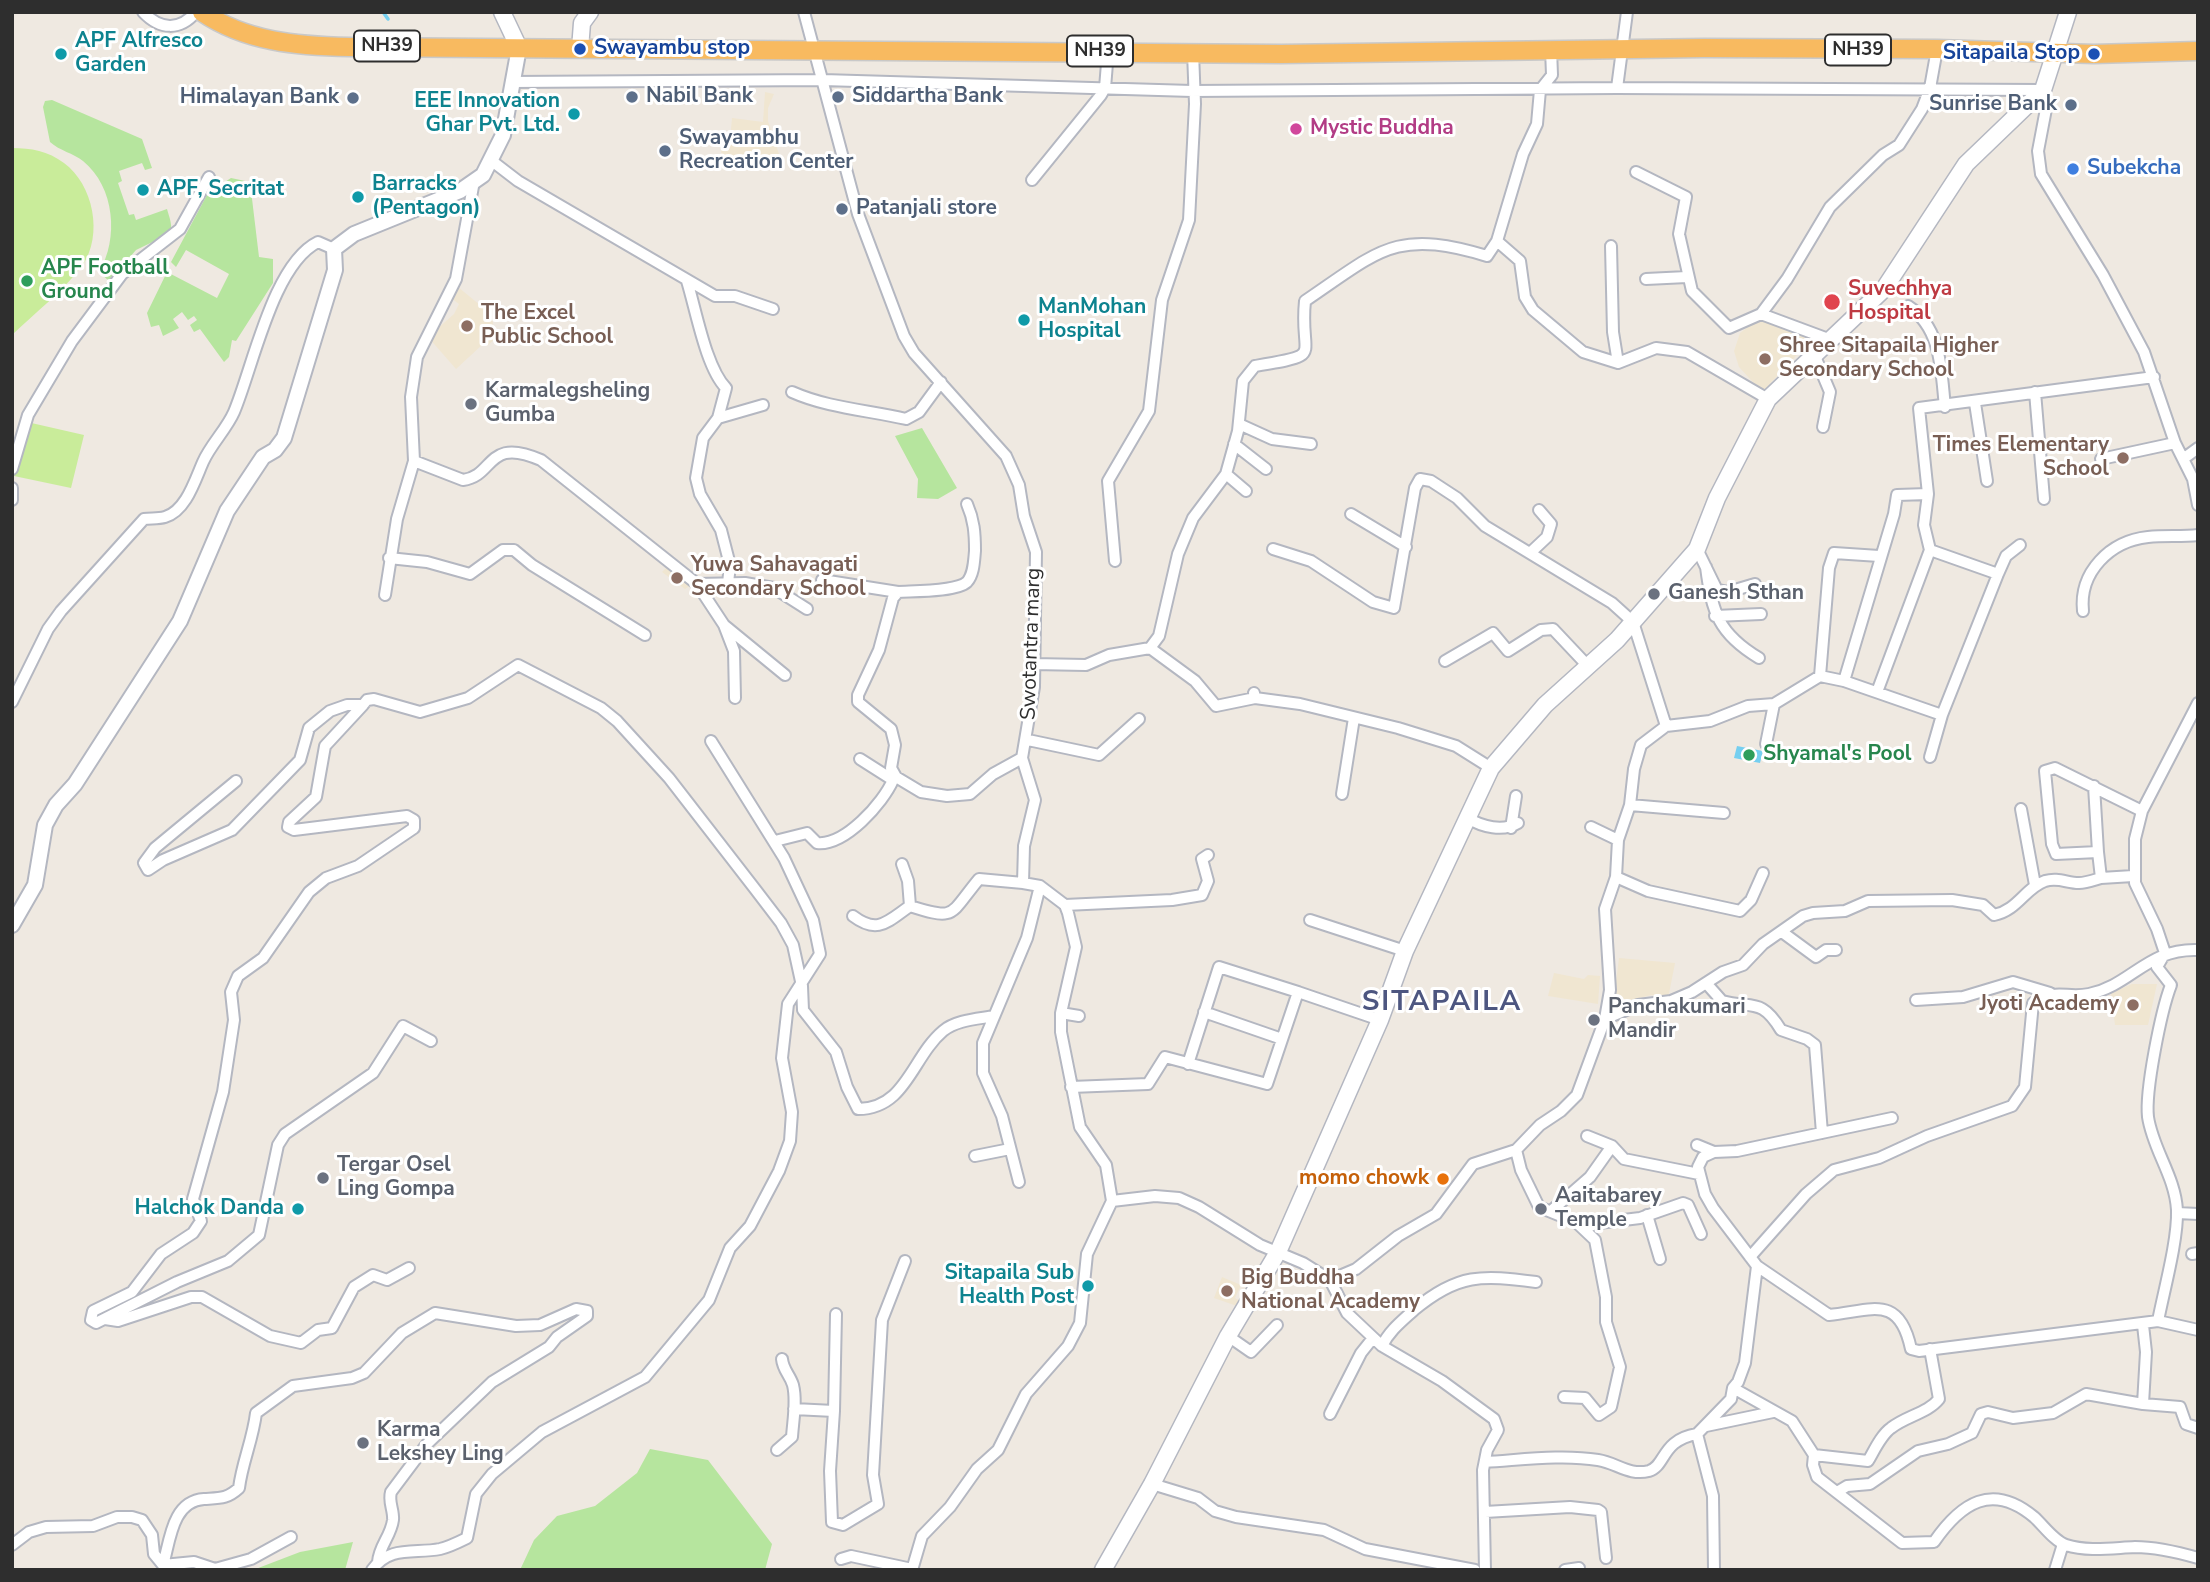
<!DOCTYPE html>
<html>
<head>
<meta charset="utf-8">
<style>
  body { margin:0 }
  #map { position:relative; width:2210px; height:1582px; overflow:hidden; background:#efe9e1; font-family:"Nunito Sans",sans-serif }
  canvas { display:block }
  .frame { position:absolute; inset:0; border:14px solid #2e2e2e; pointer-events:none }
</style>
</head>
<body>
<div id="map">
<canvas width="2210" height="1582"></canvas>
<div class="frame"></div>
</div>
<script>
const context = document.querySelector('canvas').getContext('2d');
context.lineJoin = 'round';
function fillPath(path, color) {
  context.fillStyle = color;
  context.fill(path, 'evenodd');
}
function trace(path, color, width, dash) {
  context.strokeStyle = color;
  context.lineWidth = width;
  context.lineCap = dash ? 'butt' : 'round';
  context.setLineDash(dash || []);
  context.stroke(path);
}
function write(font, color, halo, rows, align = 'center') {
  context.font = font + ' "Nunito Sans",sans-serif';
  context.lineWidth = 6;
  context.setLineDash([]);
  context.textBaseline = 'middle';
  context.strokeStyle = halo;
  context.fillStyle = color;
  for (const [text, x, y, turn = 0] of rows) {
    context.save();
    context.translate(x, y);
    context.rotate((+turn || 0) * Math.PI / 180);
    context.textAlign = isNaN(turn) ? turn : align;
    if (halo) context.strokeText(text, 0, 0);
    context.fillText(text, 0, 0);
    context.restore();
  }
}
fillPath(new Path2D(`
  M765,92L774,94L768,108V121L781,160L721,156L722,140H730L732,118L763,122Z
  M458,287L491,314L496,338L487,346L482,345L456,369L428,337L454,314L459,304L451,298Z
  M1762,316L1808,333L1811,340L1762,392L1739,367L1734,351L1740,333Z
  M668,566L693,584L685,589L662,572Z
  M1619,958L1675,963L1668,999L1651,995L1632,1000L1614,998Z
  M1554,973L1584,979L1588,975L1600,976L1598,1004L1548,996Z
  M2132,984H2157L2148,1025H2115L2111,993Z
  M1222,1277L1241,1285L1235,1298L1240,1301L1237,1306L1214,1298Z`), '#f0e6d1');
fillPath(new Path2D(`
  M52,100L142,139L152,168L145,170L142,163L119,171L122,181L118,183L129,215L134,214L136,220L167,209C169,217 174,227 169,234L136,250L109,281L99,272C119,239 115,187 83,161C73,153 60,151 50,142L43,107L45,101Z
  M231,178L250,182L259,257L273,259V283L236,341L232,340L229,357L224,362L200,329L194,332L190,325L197,320L194,316L188,320L182,312L173,319L179,328L163,336L159,325L151,327L147,313L167,272L217,298L229,274L186,250L176,267L171,262L208,193Z
  M922,428L957,488L938,499L917,498L918,479L895,436Z
  M650,1449L708,1460L772,1544L765,1570H520L534,1540L557,1516L595,1506L637,1473Z
  M353,1542L345,1570H253L300,1552Z`), '#b6e59e');
fillPath(new Path2D(`
  M12,148C31,148 48,151 64,163C93,184 104,235 82,266C63,291 35,313 12,335Z
  M27,422L84,435L71,488L14,476Z`), '#c9ec9a');
fillPath(new Path2D(`
  M1737,746L1763,751L1760,763L1734,758Z`), '#75cff0');
trace(new Path2D(`
  M383,12L388,19`), '#75cff0', 3.5);
const minor = new Path2D(`
  M143,12C160,30 180,31 196,12
  M804,12L858,214L904,336L914,353L1006,456L1019,485L1024,516L1036,552L1034,687L1022,758L1035,800L1024,846L1023,883L1040,886L1065,905L1068,913L1076,947L1061,1013V1032L1080,1127L1106,1165L1112,1201L1087,1254L1080,1323L1068,1346L1026,1394L998,1450L977,1469L950,1507L922,1536L912,1570
  M511,82L823,80L1192,91L1617,88L2043,90L2046,109L2038,151L2041,174L2103,275L2144,352L2175,443L2193,479L2198,505
  M1617,88L1627,12
  M492,161L518,181L715,296H735L773,309
  M1636,172L1686,197L1679,234L1692,291L1729,328L1761,314L1787,279L1830,207L1883,155L1899,145L1922,109L1930,88L1937,49
  M1032,180L1101,95L1105,88L1108,51
  M1497,241L1520,261L1525,297L1533,310L1583,352L1618,363L1613,332L1611,246
  M1646,279L1687,277
  M687,281C696,310 706,368 726,388L718,418L703,438L696,478L700,494L721,530L730,565L728,583
  M1908,306C1942,328 1941,371 1945,407
  M1761,314L1831,340
  M1814,354L1830,392L1823,427
  M1618,363L1656,348L1687,352L1768,399
  M792,392C828,408 867,410 906,419L919,412L941,382
  M2035,392L2044,499
  M1975,403L1987,481
  M718,418L763,405
  M1239,424L1272,439L1311,444
  M1234,444L1266,469
  M2101,459L2175,443
  M2183,459L2198,448
  M414,461L463,480C495,476 486,436 541,460L697,584L724,625L734,651L735,698
  M12,469L28,415L72,341L122,274L180,229L209,177
  M1226,474L1246,491
  M12,488V500
  M967,504C974,520 975,533 975,551C974,561 974,574 967,582C956,592 913,591 898,592L893,598L879,650L858,695V702L891,729L895,745L891,768L896,777L921,792L947,796L970,794L993,774L1022,758
  M1351,514L1406,547
  M1273,549L1311,561L1373,602L1394,608L1415,488L1420,479L1431,481L1457,498L1485,526L1612,603L1633,622L1666,726
  M1697,549L1717,590L1728,592L1755,584
  M1930,550L1998,574
  M1530,553L1547,537L1551,524L1539,510
  M389,558L427,562L470,574L503,550H514L532,565L645,635
  M1115,561L1108,481L1149,411L1162,300L1189,220L1195,104L1193,52
  M1706,567C1712,613 1719,634 1759,658
  M822,580L898,592
  M697,584L745,583L774,588L807,609
  M385,595L397,519L414,461L411,397L417,357L456,279L474,181
  M2083,611C2079,572 2110,541 2148,537C2165,535 2181,537 2198,535
  M1715,616L1761,614
  M724,625L785,675
  M1150,648L1195,681L1216,706L1255,698
  M1445,661L1493,633L1508,651L1541,630L1553,629L1586,664
  M1033,664L1086,665L1109,655L1150,648L1159,636L1178,554L1193,518L1226,474L1238,431L1243,381L1255,366C1327,354 1299,359 1305,301C1379,251 1395,228 1487,256L1497,241L1523,154L1537,124L1540,90L1552,75L1551,49
  M1820,676L1829,568L1834,553L1879,556
  M1844,681L1894,514L1897,495L1928,494
  M1877,692L1930,550L1924,525L1928,494L1919,408L2154,377
  M1254,693L1255,698L1300,704L1398,728L1456,746L1491,768
  M12,702L48,629L61,611L144,519C151,518 158,519 165,517C186,511 195,480 203,462C211,444 226,430 234,412C253,367 273,264 318,242L334,249
  M363,705L325,746L316,797L289,822L288,827L294,830L407,816L414,820V828L358,866L326,878L309,892L263,958L238,976L231,992L234,1020L223,1092L193,1199L201,1221L193,1233L161,1254L132,1292L93,1311L91,1320L96,1323L177,1282L228,1261L259,1235L278,1145L285,1134L373,1073L403,1026L431,1041
  M1028,740L1099,755L1139,719
  M1766,744L1774,704
  M1930,757L1942,715L1998,574L2006,556L2020,545
  M860,759L893,780L896,777
  M236,781L155,848L144,863L148,870L163,860L232,830L300,760L309,728L330,711L347,705H363L367,700L374,699L420,712L468,698L518,665L601,708L617,721L669,778L755,889L781,923L793,945L802,986L803,1010L836,1052L847,1087L858,1109C906,1109 912,1057 943,1031C956,1020 978,1019 994,1016
  M2094,786L2098,852L2056,854L2052,844L2045,771L2055,768L2142,811
  M1342,794L1354,718
  M1630,805L1724,813
  M2021,809L2035,885
  M1468,818C1482,827 1503,832 1518,823
  M1591,827L1618,840
  M1511,828L1516,796
  M775,841L807,833L817,843C845,846 883,803 893,780
  M2098,852L2101,878L2133,876
  M902,864L908,881L910,906
  M1616,877L1648,891L1740,911L1751,900L1763,873
  M1065,905L1172,900L1202,895L1208,881L1202,859L1208,855
  M853,916C878,935 888,921 910,906C957,921 949,915 979,879L1023,883
  M1310,920L1405,951
  M1782,932L1816,957L1826,950H1836
  M1706,983L1722,1001C1752,1009 1761,997 1781,1030L1807,1039L1815,1045L1822,1133
  M1298,992L1380,1020
  M1916,1000L1963,997L2013,982L2050,993
  M1204,1012L1282,1039
  M1061,1013L1079,1016
  M1605,1019L1638,1005L1671,1001L1692,992L1723,972L1743,965L1763,944L1803,916L1813,913L1845,911L1868,901L1952,900L1983,905L1994,915C2018,910 2025,888 2045,881C2058,877 2067,883 2079,883C2086,883 2094,880 2101,878
  M1071,1087L1148,1084L1165,1057L1267,1084L1298,992L1219,967L1188,1064
  M1697,1145L1714,1152L1737,1151L1892,1118
  M1714,1152L1703,1157L1698,1167L1705,1194L1713,1208L1757,1266L1829,1315C1871,1311 1899,1293 1911,1349L1919,1351L2158,1321L2198,1330
  M975,1156L1010,1149
  M1019,1182L1002,1116L983,1073V1043L1027,938L1040,886
  M1112,1201L1155,1196L1179,1198L1199,1207L1260,1245L1303,1263L1330,1280L1347,1313L1382,1346L1442,1381L1494,1419L1498,1430L1487,1450L1483,1470L1485,1570
  M1551,1211L1590,1177L1612,1146L1587,1136L1612,1146L1624,1159L1699,1174
  M2177,1213L2198,1214
  M1647,1215L1660,1259
  M1584,1228L1599,1223L1640,1218L1683,1203L1688,1205L1701,1234
  M2192,1254L2198,1253
  M1750,1257L1806,1194L1834,1170L1879,1158L1927,1136L2012,1106L2025,1087L2033,1003C2060,987 2064,999 2089,994C2132,985 2147,948 2198,950
  M1330,1280L1356,1269L1398,1236L1436,1214L1473,1164L1516,1150
  M105,1319L118,1321L191,1297H202L270,1336L301,1343L318,1330L332,1328L354,1287L373,1275L387,1280L409,1268
  M2158,1321C2164,1290 2178,1240 2177,1210C2175,1176 2153,1150 2148,1117C2145,1091 2161,1011 2171,985L2157,967L2165,953L2157,929L2135,883V839L2142,811L2198,703
  M2143,1325L2146,1352L2143,1404L2180,1407L2186,1424L2198,1428
  M1228,1336L1251,1352L1277,1325
  M1382,1346C1389,1331 1402,1321 1414,1310C1458,1273 1482,1275 1536,1282
  M1930,1349L1939,1399C1928,1413 1906,1416 1891,1428C1881,1435 1874,1451 1868,1461L1814,1455L1813,1465L1817,1477L1902,1543L1934,1542C1961,1503 1992,1482 2034,1517C2043,1525 2054,1541 2066,1545C2088,1552 2112,1548 2135,1547C2157,1547 2177,1552 2198,1558
  M1733,1388L1792,1421L1814,1455
  M1564,1397L1585,1398L1599,1415L1611,1407L1620,1367L1606,1322V1297L1595,1240L1576,1222L1539,1207L1521,1170L1516,1150L1540,1125L1561,1111L1577,1095L1605,1019L1610,990L1605,909L1616,877L1618,840L1630,805L1634,769L1641,745L1666,726L1710,721L1748,706L1774,704L1820,676L1844,681L1942,715
  M794,1409L834,1411L830,1471L832,1522L843,1525L878,1504L873,1475L882,1320L905,1261
  M834,1411L836,1314
  M1330,1414L1361,1353L1373,1338
  M1706,1426L1773,1412
  M777,1450L792,1437C793,1421 797,1401 793,1385C790,1375 783,1370 782,1359
  M1485,1462C1521,1460 1562,1454 1598,1460C1617,1463 1629,1476 1649,1471C1666,1466 1661,1440 1697,1434
  M1152,1484L1198,1498L1215,1511L1236,1517L1324,1530L1365,1549L1475,1570
  M1837,1492L1847,1486L1870,1484L1918,1451L1948,1444L1972,1433L1981,1414L1988,1412L2013,1418L2053,1413L2086,1394L2143,1404
  M1485,1512L1570,1507L1598,1510L1601,1512L1606,1558
  M291,1537L251,1559L215,1569L194,1562L163,1565C170,1541 172,1501 204,1499C220,1498 227,1499 239,1488C242,1463 253,1439 256,1413L293,1386L352,1378L364,1373L402,1333L435,1313L516,1326L540,1325L576,1309L587,1311V1316L557,1337L549,1347L492,1382L427,1444L391,1492C388,1502 394,1510 393,1520C391,1536 379,1546 378,1562
  M12,1545L29,1532L46,1527L93,1526L117,1517H132L142,1520L152,1535L154,1554L163,1565
  M841,1559L851,1556L912,1569
  M372,1570C390,1545 414,1554 440,1549C449,1547 459,1542 467,1538L476,1494L492,1474L542,1432L645,1377L709,1300L730,1248L750,1226L779,1171L790,1141L792,1112L782,1058L788,1004L820,954L813,920L784,858L711,741
  M1565,1570L1579,1568
  M1714,1570L1713,1496L1697,1434L1731,1399L1733,1388L1738,1382L1745,1363L1757,1266
  M2055,1570L2063,1544`);
const tertiary = new Path2D(`
  M12,925L35,885L45,825L56,805L75,784L180,621L227,511L263,457L275,450L284,438L335,270L334,249L354,234L460,191L483,175L503,135L519,48`);
const secondary = new Path2D(`
  M502,12L519,48
  M580,49L582,23L590,12
  M1103,1570L1152,1484L1228,1336L1278,1252L1380,1020L1405,951L1491,768L1545,705L1617,640L1697,549L1717,498L1768,399L1884,289L1966,164L2043,90L2068,12`);
const trunk = new Path2D(`
  M202,12C246,42 298,46 350,47L1281,54L1704,48L1937,49L2094,54L2198,51`);
trace(minor, '#b4b7c1', 14);
trace(tertiary, '#b4b7c1', 18);
trace(secondary, '#b4b7c1', 19);
trace(trunk, '#c9c9c9', 21);
trace(minor, '#fff', 10);
trace(tertiary, '#fff', 14);
trace(secondary, '#fff', 16);
trace(trunk, '#f8ba60', 18);
for (const [x, y, r, color] of [
  [580,49,7,"#1a4fb4"],
  [61,54,7,"#0f9aa8"],
  [2094,54,7,"#1a4fb4"],
  [632,97,7,"#5c6f8a"],
  [838,97,7,"#5c6f8a"],
  [353,98,7,"#5c6f8a"],
  [2071,105,7,"#5c6f8a"],
  [574,114,7,"#0f9aa8"],
  [1296,129,7,"#d1479c"],
  [665,151,7,"#5c6f8a"],
  [2073,169,7,"#3f7fe0"],
  [143,190,7,"#0f9aa8"],
  [358,197,7,"#0f9aa8"],
  [842,209,7,"#5c6f8a"],
  [27,281,7,"#2e9e5b"],
  [1832,302,9,"#e0444e"],
  [1024,320,7,"#0f9aa8"],
  [467,326,7,"#8d6e63"],
  [1765,359,7,"#8d6e63"],
  [471,404,7,"#6b7280"],
  [2123,458,7,"#8d6e63"],
  [677,578,7,"#8d6e63"],
  [1654,594,7,"#6b7280"],
  [1749,755,7,"#2e9e5b"],
  [2133,1005,7,"#8d6e63"],
  [1594,1020,7,"#6b7280"],
  [323,1178,7,"#6b7280"],
  [1443,1179,7,"#e8710a"],
  [298,1209,7,"#0f9aa8"],
  [1541,1209,7,"#6b7280"],
  [1088,1286,7,"#0f9aa8"],
  [1227,1291,7,"#8d6e63"],
  [363,1443,7,"#6b7280"]
]) {
  const dot = new Path2D();
  dot.arc(x, y, r, 0, 2 * Math.PI);
  context.fillStyle = color;
  context.fill(dot);
  trace(dot, '#fff', 2.5);
}
for (const [x, y, w] of [
  [387,46,66],
  [1858,50,66],
  [1100,51,66]
]) {
  const box = new Path2D();
  box.roundRect(x - w / 2, y - 15.5, w, 31, 5);
  context.fillStyle = '#fff';
  context.fill(box);
  trace(box, '#2e2e2e', 2);
}
write('bold 19px', '#2e2e2e', null, [
  ["NH39",387,46],
  ["NH39",1858,50],
  ["NH39",1100,51]
]);
write('bold 21px', '#0d838f', '#fff', [
  ["APF Alfresco",75,42],
  ["Garden",75,66],
  ["EEE Innovation",560,102,"right"],
  ["Ghar Pvt. Ltd.",560,126,"right"],
  ["Barracks",372,185],
  ["(Pentagon)",372,209],
  ["APF, Secritat",157,190],
  ["ManMohan",1038,308],
  ["Hospital",1038,332],
  ["Halchok Danda",284,1209,"right"],
  ["Sitapaila Sub",1074,1274,"right"],
  ["Health Post",1074,1298,"right"]
], 'left');
write('bold 21px', '#164399', '#fff', [
  ["Swayambu stop",594,49],
  ["Sitapaila Stop",2080,54,"right"]
], 'left');
write('bold 21px', '#4e5e75', '#fff', [
  ["Nabil Bank",646,97],
  ["Siddartha Bank",852,97],
  ["Himalayan Bank",339,98,"right"],
  ["Sunrise Bank",2057,105,"right"],
  ["Swayambhu",679,139],
  ["Recreation Center",679,163],
  ["Patanjali store",856,209]
], 'left');
write('bold 21px', '#b23c85', '#fff', [
  ["Mystic Buddha",1310,129]
], 'left');
write('bold 21px', '#366cbe', '#fff', [
  ["Subekcha",2087,169]
], 'left');
write('bold 21px', '#27864d', '#fff', [
  ["APF Football",41,269],
  ["Ground",41,293],
  ["Shyamal's Pool",1763,755]
], 'left');
write('bold 21px', '#be3a42', '#fff', [
  ["Suvechhya",1848,290],
  ["Hospital",1848,314]
], 'left');
write('bold 21px', '#785e54', '#fff', [
  ["The Excel",481,314],
  ["Public School",481,338],
  ["Shree Sitapaila Higher",1779,347],
  ["Secondary School",1779,371],
  ["Times Elementary",2109,446,"right"],
  ["School",2109,470,"right"],
  ["Yuwa Sahavagati",691,566],
  ["Secondary School",691,590],
  ["Jyoti Academy",2119,1005,"right"],
  ["Big Buddha",1241,1279],
  ["National Academy",1241,1303]
], 'left');
write('bold 21px', '#5b616d', '#fff', [
  ["Karmalegsheling",485,392],
  ["Gumba",485,416],
  ["Ganesh Sthan",1668,594],
  ["Panchakumari",1608,1008],
  ["Mandir",1608,1032],
  ["Tergar Osel",337,1166],
  ["Ling Gompa",337,1190],
  ["Aaitabarey",1555,1197],
  ["Temple",1555,1221],
  ["Karma",377,1431],
  ["Lekshey Ling",377,1455]
], 'left');
write('21px', '#2e2e2e', '#fff', [
  ["Swotantra marg",1032,644,-88]
]);
write('bold 21px', '#c56008', '#fff', [
  ["momo chowk",1429,1179]
], 'right');
context.letterSpacing = '2px';
write('bold 28px', '#4d5680', '#fff', [
  ["SITAPAILA",1442,1003]
]);
context.letterSpacing = '0px';
</script>
</body>
</html>
